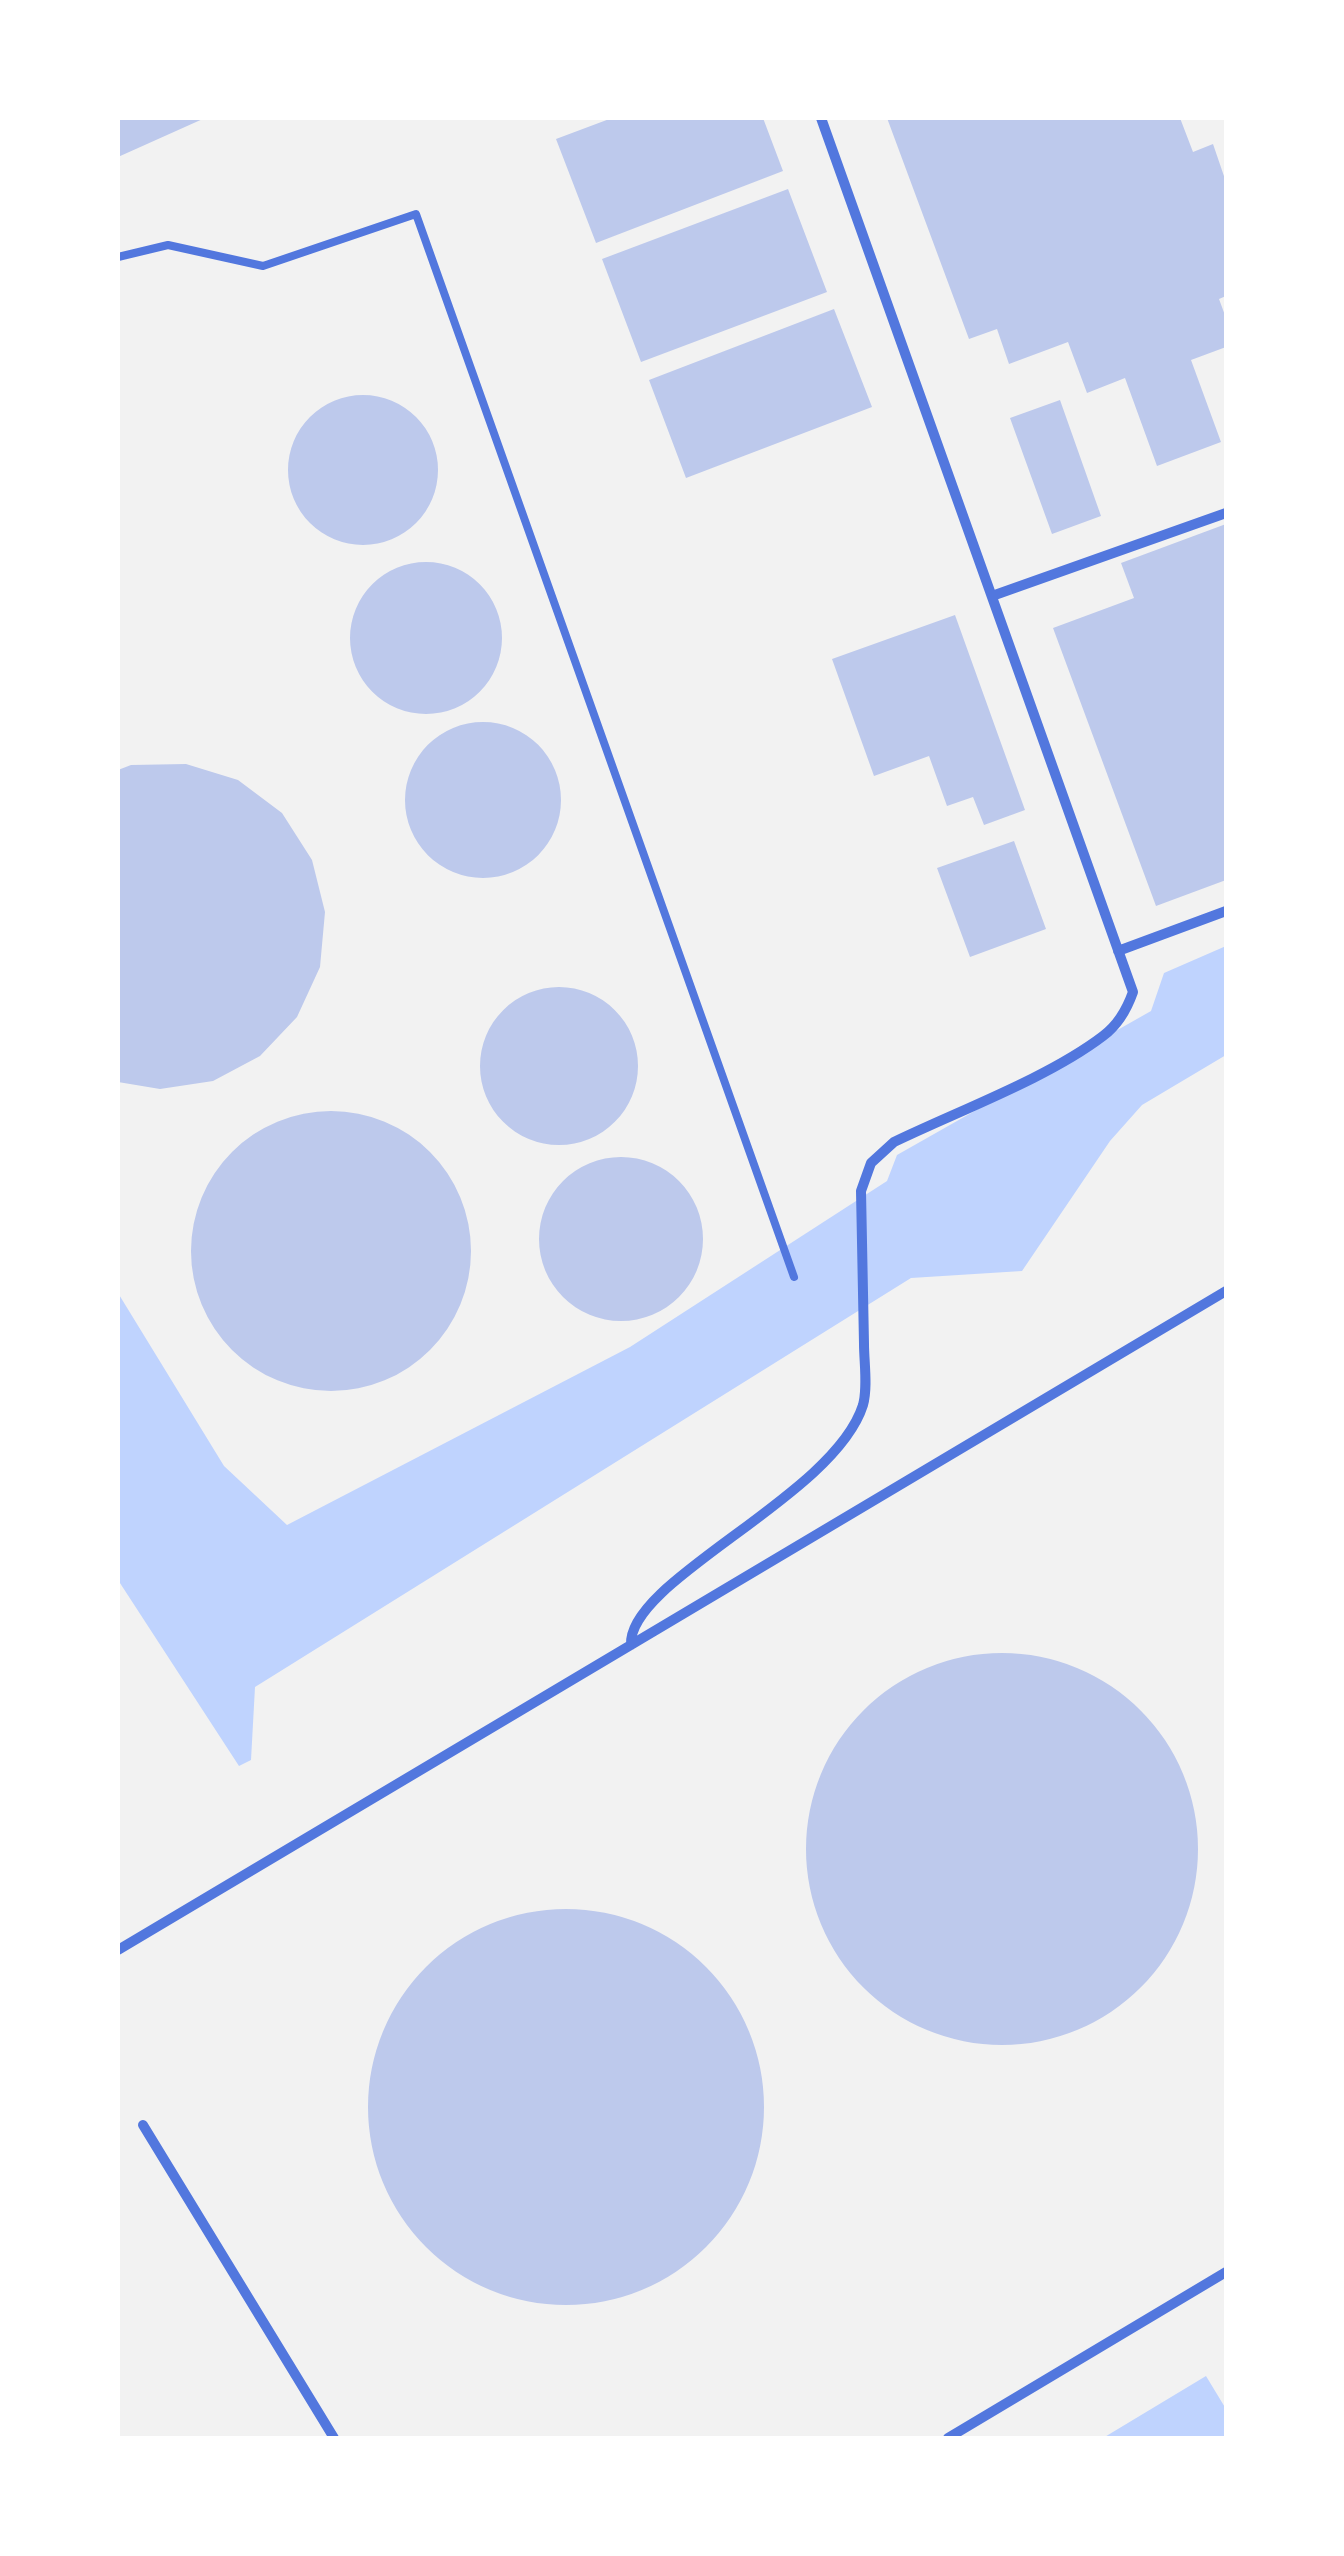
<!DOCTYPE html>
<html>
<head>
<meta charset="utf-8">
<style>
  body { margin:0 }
  #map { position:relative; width:1344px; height:2556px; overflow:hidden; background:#f2f2f2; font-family:"DejaVu Sans",sans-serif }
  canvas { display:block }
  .frame { position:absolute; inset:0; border:120px solid #fff; pointer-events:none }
</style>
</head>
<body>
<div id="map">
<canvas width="1344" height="2556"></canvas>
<div class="frame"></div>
</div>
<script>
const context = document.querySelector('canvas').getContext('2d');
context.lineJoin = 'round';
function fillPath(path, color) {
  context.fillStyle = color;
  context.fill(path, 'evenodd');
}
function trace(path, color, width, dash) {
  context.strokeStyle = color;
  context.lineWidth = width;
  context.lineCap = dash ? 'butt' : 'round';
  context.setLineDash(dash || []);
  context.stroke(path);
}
fillPath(new Path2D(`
  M1226,946V1055L1142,1105L1110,1141L1022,1271L911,1278L255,1687L251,1760L239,1766L118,1580V1293L224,1466L287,1525L630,1347L887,1181L897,1155L1151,1011L1164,973Z
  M1206,2376L1226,2409V2438H1103Z`), '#bfd3fe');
fillPath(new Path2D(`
  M118,118H205L118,157Z
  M612,118H763L783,171L596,243L556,139Z
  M887,118H1180L1193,152L1213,144L1226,182V296L1219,299L1226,318V347L1191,360L1221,442L1157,466L1125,378L1087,393L1068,342L1009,364L997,329L969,339Z
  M788,189L827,292L641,362L602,259Z
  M834,309L872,407L686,478L649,380Z
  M288 470a75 75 0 1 1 150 0a75 75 0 1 1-150 0Z
  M1060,400L1101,516L1052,534L1010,418Z
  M1226,524V880L1156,906L1053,628L1134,598L1121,563Z
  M350 638a76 76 0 1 1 152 0a76 76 0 1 1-152 0Z
  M955,615L1025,810L984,825L973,797L947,806L929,756L874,776L832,659Z
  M405 800a78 78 0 1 1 156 0a78 78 0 1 1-156 0Z
  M186,764L238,780L282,813L312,860L325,912L320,967L297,1017L260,1056L213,1081L160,1089L118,1082V770L131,765Z
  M1014,841L1046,929L970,957L937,868Z
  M480 1066a79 79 0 1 1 158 0a79 79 0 1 1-158 0Z
  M191 1251a140 140 0 1 1 280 0a140 140 0 1 1-280 0Z
  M539 1239a82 82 0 1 1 164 0a82 82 0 1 1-164 0Z
  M806 1849a196 196 0 1 1 392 0a196 196 0 1 1-392 0Z
  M368 2107a198 198 0 1 1 396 0a198 198 0 1 1-396 0Z`), '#bdc9ec');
trace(new Path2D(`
  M118,257L168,245L263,266L416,214L794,1277`), '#5277de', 8);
trace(new Path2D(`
  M992,596L1226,513
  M1118,951L1226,911
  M631,1645C627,1580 834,1497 863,1405C868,1387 864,1362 864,1344C863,1293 862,1242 861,1191L871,1163L894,1142C958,1111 1048,1078 1103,1036C1118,1025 1127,1009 1133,992L821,118
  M118,1950L1226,1291
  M143,2125L334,2438
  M948,2438L1226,2272`), '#5277de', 10);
</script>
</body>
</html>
